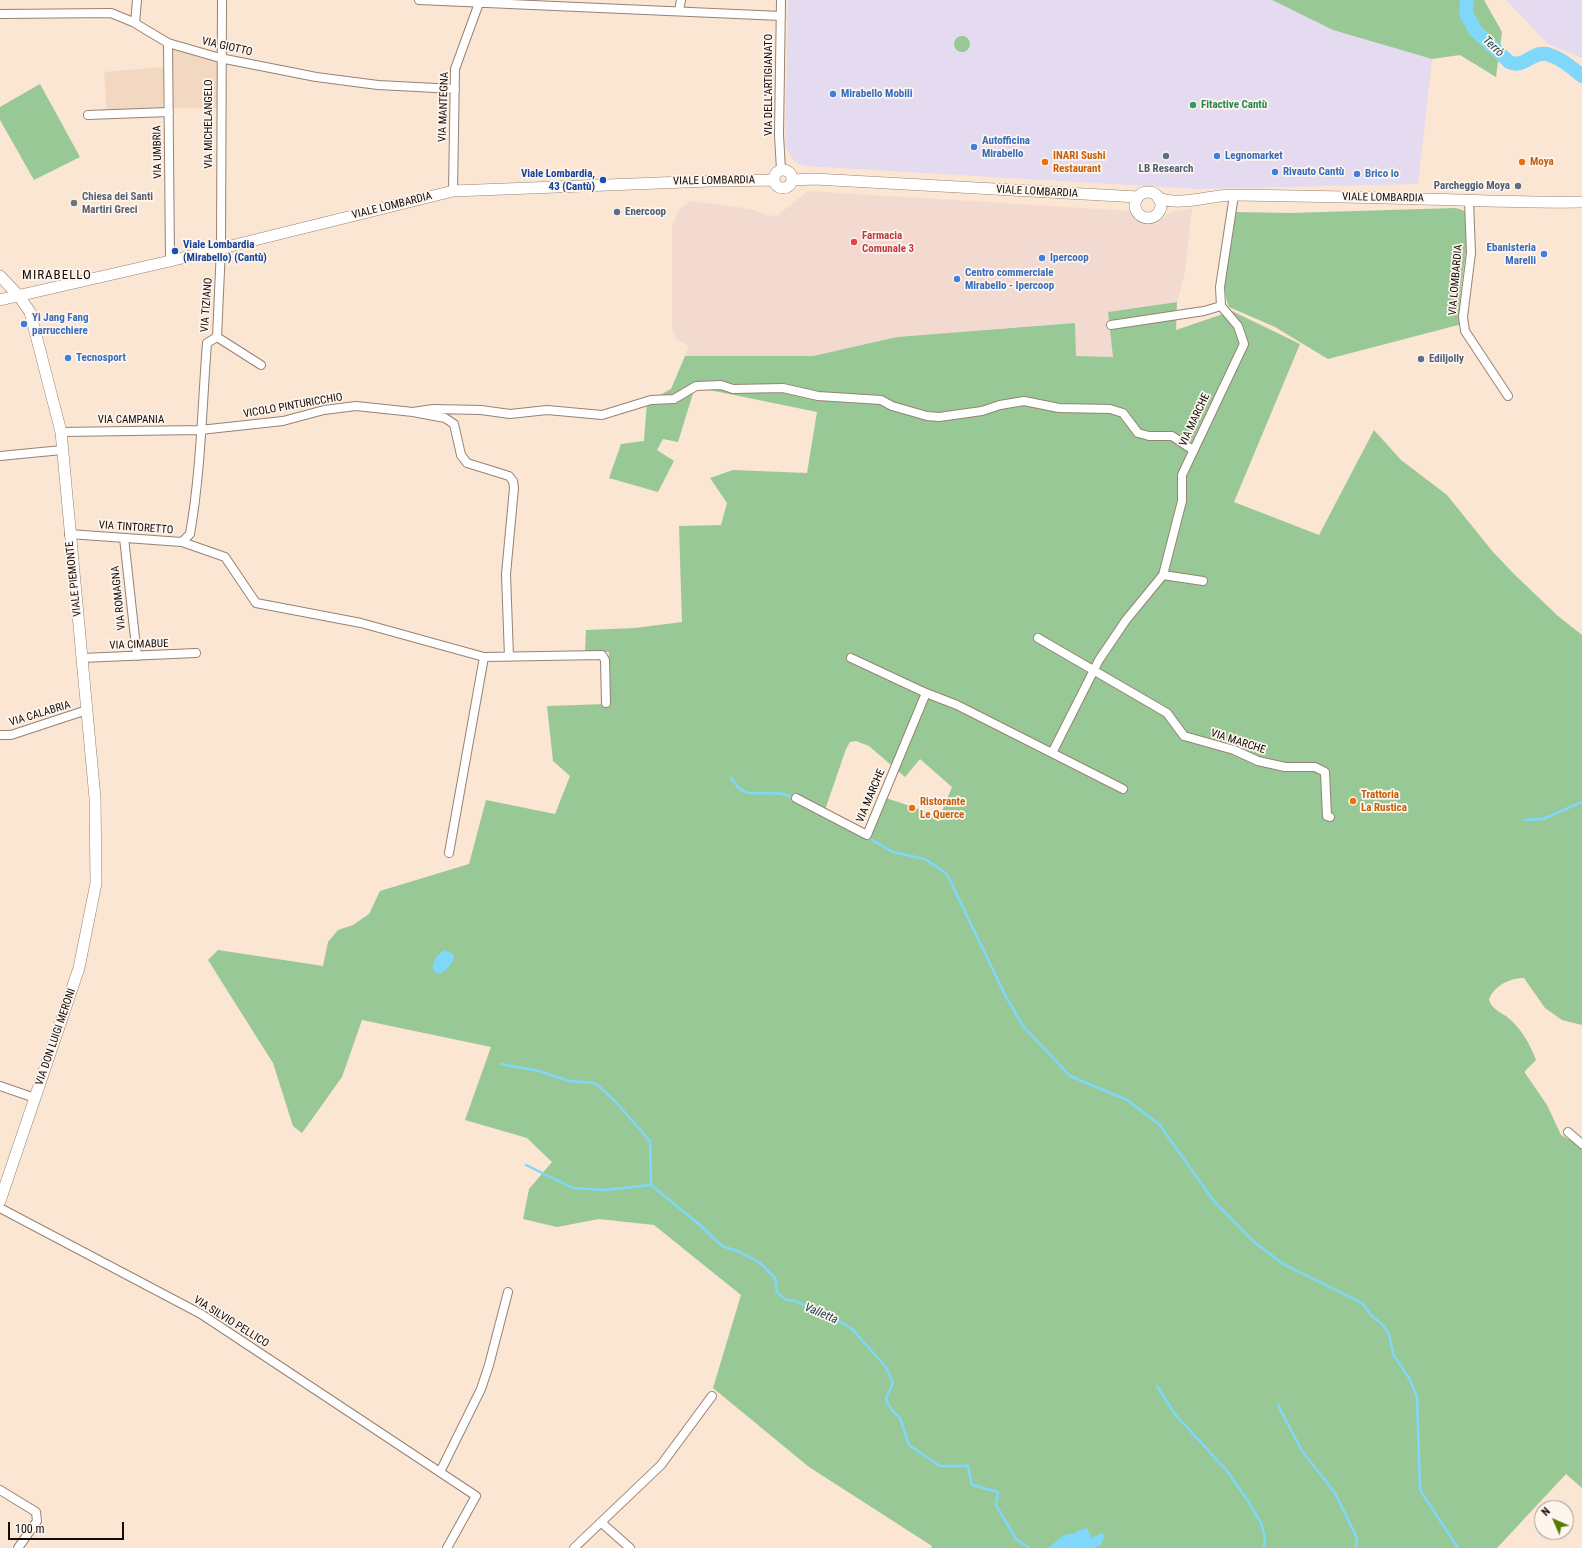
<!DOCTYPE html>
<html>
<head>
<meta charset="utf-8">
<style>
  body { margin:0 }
  #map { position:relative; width:1582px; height:1548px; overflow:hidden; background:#fbe5d3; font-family:"Roboto Condensed",sans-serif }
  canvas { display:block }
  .north { position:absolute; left:1534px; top:1500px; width:40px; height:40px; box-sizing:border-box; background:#fef5ee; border:1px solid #a09791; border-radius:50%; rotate:315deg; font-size:11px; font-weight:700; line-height:16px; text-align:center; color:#120b06 }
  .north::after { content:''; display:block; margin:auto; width:14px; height:18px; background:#507d01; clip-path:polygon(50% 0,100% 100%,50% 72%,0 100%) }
  .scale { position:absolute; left:8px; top:1522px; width:116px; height:18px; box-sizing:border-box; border:2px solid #120b06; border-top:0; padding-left:5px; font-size:12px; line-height:14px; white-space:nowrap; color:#120b06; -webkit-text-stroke:3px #fef5ee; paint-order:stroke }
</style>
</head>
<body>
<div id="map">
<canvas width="1582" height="1548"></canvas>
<div class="north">N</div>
<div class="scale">100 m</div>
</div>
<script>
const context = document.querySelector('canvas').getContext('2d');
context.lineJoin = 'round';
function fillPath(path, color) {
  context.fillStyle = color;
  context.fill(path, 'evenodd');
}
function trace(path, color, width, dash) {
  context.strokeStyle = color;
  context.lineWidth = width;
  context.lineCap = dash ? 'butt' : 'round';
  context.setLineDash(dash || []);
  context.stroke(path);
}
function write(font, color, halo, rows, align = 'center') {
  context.font = font + ' "Roboto Condensed",sans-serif';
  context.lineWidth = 3.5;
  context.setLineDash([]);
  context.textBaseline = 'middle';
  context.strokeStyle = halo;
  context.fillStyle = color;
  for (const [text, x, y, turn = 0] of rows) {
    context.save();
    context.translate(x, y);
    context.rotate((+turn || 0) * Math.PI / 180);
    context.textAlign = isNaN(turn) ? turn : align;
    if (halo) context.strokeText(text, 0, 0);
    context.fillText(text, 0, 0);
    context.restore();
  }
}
fillPath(new Path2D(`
  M808,191L1130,211L1138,221L1156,224L1172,211L1192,209L1185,272L1177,302L1108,312L1114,357L1076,356L1075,323L897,337L813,356H685L689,346L677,339L672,330V226L678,211L691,201L751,209L770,216L778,215Z`), '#f2dad1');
fillPath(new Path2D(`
  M788,0H1272L1333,30L1432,59L1418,184L1198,189L805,166L795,162L785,147Z
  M1506,0H1582V58L1548,44Z`), '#e5dbf0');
fillPath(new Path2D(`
  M170,45L217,59L218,108H171Z
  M163,67V109L107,111L104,72Z`), '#f3d8c1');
fillPath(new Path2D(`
  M1272,0H1484L1502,32L1496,77L1460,55L1432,59L1333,30Z
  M954 44a8 8 0 1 1 16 0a8 8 0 1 1-16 0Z
  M40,84L80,157L34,180L0,120V107Z
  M1455,208C1459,209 1463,209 1466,213C1469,220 1467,228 1467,235C1467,264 1456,295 1462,324L1328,359L1275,327L1229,307C1218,281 1231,240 1235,212L1290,213Z
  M1177,302L1176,330L1232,311L1300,344L1234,502L1319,535L1374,430L1401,460L1447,495L1493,552L1515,575L1558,616L1582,635V1025L1562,1020L1545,1008L1524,978C1510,978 1495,985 1489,999C1490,1007 1499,1012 1506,1016C1521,1028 1529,1042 1536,1060L1525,1071V1073L1547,1105L1561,1135L1568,1139L1582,1142V1488L1566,1474L1497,1548H931L932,1546L809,1467L713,1388L741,1295L654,1225L599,1219L557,1227L523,1219L529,1189L552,1162L527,1138L465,1120L491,1047L362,1020L342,1077L302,1133L293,1126L273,1063L208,960L218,950L323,966L328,942L338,930L353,925L369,914L380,891L469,864L486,800L555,814L570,776L553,761L547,706L607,704L609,652L585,651L586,630L635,628L682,622L679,526L721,525L727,503L710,478L733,470L807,473L817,412L695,387L678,442L663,439L657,450L674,461L658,492L609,478L621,444L644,441L647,402L671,389L685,356H813L897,337L1075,323L1076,356L1113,357L1108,312ZM856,741L869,746L905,777L920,759L952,787L940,816L886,798L864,831L825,810L846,749L850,742Z`), '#98c896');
fillPath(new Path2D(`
  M444,950L454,954C454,963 446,972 438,974L432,968L436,957Z
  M1087,1528L1092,1538L1101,1533L1105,1535L1101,1544L1095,1548H1048L1064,1535L1076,1533V1531Z`), '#7fd7fa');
trace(new Path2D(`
  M731,778C734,781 736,785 739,788C751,800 781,786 795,800
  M1525,820L1543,819L1582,802
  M867,837L893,852L925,859L947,874L1005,995L1023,1026L1070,1076L1127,1100L1159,1124L1213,1200L1253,1241L1283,1264L1362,1303L1372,1316L1382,1324L1389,1334L1393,1354L1409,1378L1417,1397L1420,1490L1458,1548
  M501,1064L539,1071L569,1081L595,1083L614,1100L650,1141L651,1185
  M526,1165L573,1188L605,1190L651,1185L700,1225L722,1246L740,1252L760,1263L775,1278L777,1292L786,1300L795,1301L829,1315L852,1329L886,1367L893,1383L886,1399L891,1409L900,1418L909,1445L940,1466H968L972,1485L998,1492L996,1505L1016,1539L1029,1548
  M1157,1386L1174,1413L1227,1471L1248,1501L1261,1523L1265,1537L1264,1548
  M1278,1405L1302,1451L1335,1493L1357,1538L1356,1548`), '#7fd7fa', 2.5);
trace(new Path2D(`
  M1467,0L1466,13L1475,30L1509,62C1524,69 1532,51 1547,54C1561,58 1571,67 1582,76`), '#7fd7fa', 14);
const street = new Path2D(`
  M419,0L781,16
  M679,11L681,0
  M0,14L111,13L133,22L168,43L220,58L316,77L378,85L455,89
  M135,23L137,0
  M168,43L170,261
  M88,115L169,112
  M781,170L779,135L781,0
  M453,191L455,69L479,3
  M1469,201L1471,253L1463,317L1465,331L1508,396
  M1111,325L1204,311L1221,306
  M217,337L261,365
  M413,412L433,409L481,410L510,414L547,410L602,415L651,400L674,399L696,386L721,385L733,389L783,388L818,396L881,400L892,406L927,416L939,417L982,411L1000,405L1024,401L1059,408L1110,409L1123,413L1138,433L1149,436H1172L1193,450
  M61,432L200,430L283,421L324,410L356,406L413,412L445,418L454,424L461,455L467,463L509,476L513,481L514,488L506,574L509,657
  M0,456L62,450
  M69,534L182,542L190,534C201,471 202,407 207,343L217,337L221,248L222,0
  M124,538L137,656
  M182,542L225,557L256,603L361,623L484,657L602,655L605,660L606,703
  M1163,575L1203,581
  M1038,638L1167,713L1184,736L1234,750L1258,761L1285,767H1315L1325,772L1327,816L1330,817
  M82,658L196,653
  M851,658L926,693
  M0,735H11L87,710
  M1052,753L1123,789
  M796,798L867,835L926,693L957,705L1052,753L1099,660L1126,620L1163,575L1182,501V475L1244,344L1238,326L1221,306L1220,287L1234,195
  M449,853L484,657
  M0,1086L35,1098
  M1568,1132L1582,1144
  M0,1208L201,1314L476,1496L447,1548
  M440,1472L481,1389L489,1365L508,1292
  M0,1490L36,1512L37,1521L18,1548
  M600,1523L604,1525L630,1548
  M574,1548L661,1465L712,1396`);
const secondary = new Path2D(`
  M774 179a9 9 0 1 1 18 0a9 9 0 1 1-18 0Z
  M792,180L815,179L1138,197
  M1135 205a13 13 0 1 1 26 0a13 13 0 1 1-26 0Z
  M1158,198C1184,207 1211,194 1236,195C1298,196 1360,197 1421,199C1475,200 1528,203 1582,202
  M0,276L19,296L30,312L61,432L95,798L96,883L79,968L0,1201
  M0,300L170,261L453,191L710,181L774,180`);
trace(street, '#978372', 10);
trace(secondary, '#978372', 12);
trace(street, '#fff', 8);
trace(secondary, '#fff', 11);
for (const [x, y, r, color] of [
  [833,94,4,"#3f7fe0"],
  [1193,105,4,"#2e9e5b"],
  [974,147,4,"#3f7fe0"],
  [1166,156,4,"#5c6f8a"],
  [1217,156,4,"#3f7fe0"],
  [1045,162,4,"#e8710a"],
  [1522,162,4,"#e8710a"],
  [1275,172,4,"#3f7fe0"],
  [1357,174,4,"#3f7fe0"],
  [603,180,4,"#1a4fb4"],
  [1518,186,4,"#5c6f8a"],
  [74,203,4,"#6b7280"],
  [617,212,4,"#5c6f8a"],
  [854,242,4,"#e0444e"],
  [175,251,4,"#1a4fb4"],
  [1544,254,4,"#3f7fe0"],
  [1042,258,4,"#3f7fe0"],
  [957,279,4,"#3f7fe0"],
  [24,324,4,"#3f7fe0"],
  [68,358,4,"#3f7fe0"],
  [1421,359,4,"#5c6f8a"],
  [1353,801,4,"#e8710a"],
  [912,808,4,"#e8710a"]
]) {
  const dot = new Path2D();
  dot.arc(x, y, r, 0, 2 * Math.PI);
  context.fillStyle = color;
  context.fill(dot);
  trace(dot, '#fef5ee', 1.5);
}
write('11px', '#120b06', '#fef5ee', [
  ["VIA GIOTTO",227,47,13],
  ["VIA DELL'ARTIGIANATO",769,85,-90],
  ["VIA MANTEGNA",444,107,-88],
  ["VIA MICHELANGELO",209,124,-90],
  ["VIA UMBRIA",158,152,-91],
  ["VIALE LOMBARDIA",714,181,-1],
  ["VIALE LOMBARDIA",1037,192,3],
  ["VIALE LOMBARDIA",1383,198,1],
  ["VIALE LOMBARDIA",392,206,-14],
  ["VIA LOMBARDIA",1456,280,-85],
  ["VIA TIZIANO",207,305,-86],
  ["VICOLO PINTURICCHIO",293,406,-10],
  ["VIA CAMPANIA",131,420],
  ["VIA MARCHE",1195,420,-65],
  ["VIA TINTORETTO",136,528,4],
  ["VIALE PIEMONTE",74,579,-96],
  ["VIA ROMAGNA",119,598,-96],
  ["VIA CIMABUE",139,645,-2],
  ["VIA CALABRIA",40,714,-17],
  ["VIA MARCHE",1238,742,18],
  ["VIA MARCHE",871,796,-67],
  ["VIA DON LUIGI MERONI",56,1037,-71],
  ["VIA SILVIO PELLICO",231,1322,32]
]);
write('bold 11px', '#366cbe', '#fef5ee', [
  ["Mirabello Mobili",841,94],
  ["Autofficina",982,141],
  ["Mirabello",982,154],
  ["Legnomarket",1225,156],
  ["Rivauto Cantù",1283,172],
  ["Brico io",1365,174],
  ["Ebanisteria",1536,248,"right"],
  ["Marelli",1536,261,"right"],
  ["Ipercoop",1050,258],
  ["Centro commerciale",965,273],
  ["Mirabello - Ipercoop",965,286],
  ["Yi Jang Fang",32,318],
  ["parrucchiere",32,331],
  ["Tecnosport",76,358]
], 'left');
write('bold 11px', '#27864d', '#fef5ee', [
  ["Fitactive Cantù",1201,105]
], 'left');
write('bold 11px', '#c56008', '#fef5ee', [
  ["INARI Sushi",1053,156],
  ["Restaurant",1053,169],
  ["Moya",1530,162],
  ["Trattoria",1361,795],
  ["La Rustica",1361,808],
  ["Ristorante",920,802],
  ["Le Querce",920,815]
], 'left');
write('bold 11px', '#4e5e75', '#fef5ee', [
  ["LB Research",1166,169,"center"],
  ["Parcheggio Moya",1510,186,"right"],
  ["Enercoop",625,212],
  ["Ediljolly",1429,359]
], 'left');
write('bold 11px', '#164399', '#fef5ee', [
  ["Viale Lombardia,",595,174],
  ["43 (Cantù)",595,187],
  ["Viale Lombardia",183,245,"left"],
  ["(Mirabello) (Cantù)",183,258,"left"]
], 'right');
write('bold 11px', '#5b616d', '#fef5ee', [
  ["Chiesa dei Santi",82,197],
  ["Martiri Greci",82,210]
], 'left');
write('bold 11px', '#be3a42', '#fef5ee', [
  ["Farmacia",862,236],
  ["Comunale 3",862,249]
], 'left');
write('italic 12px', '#133c4a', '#fef5ee', [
  ["Terrò",1493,47,43],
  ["Valletta",821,1314,23]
]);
context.letterSpacing = '1px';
write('13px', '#120b06', '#fef5ee', [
  ["MIRABELLO",57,276]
]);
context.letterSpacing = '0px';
</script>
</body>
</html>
